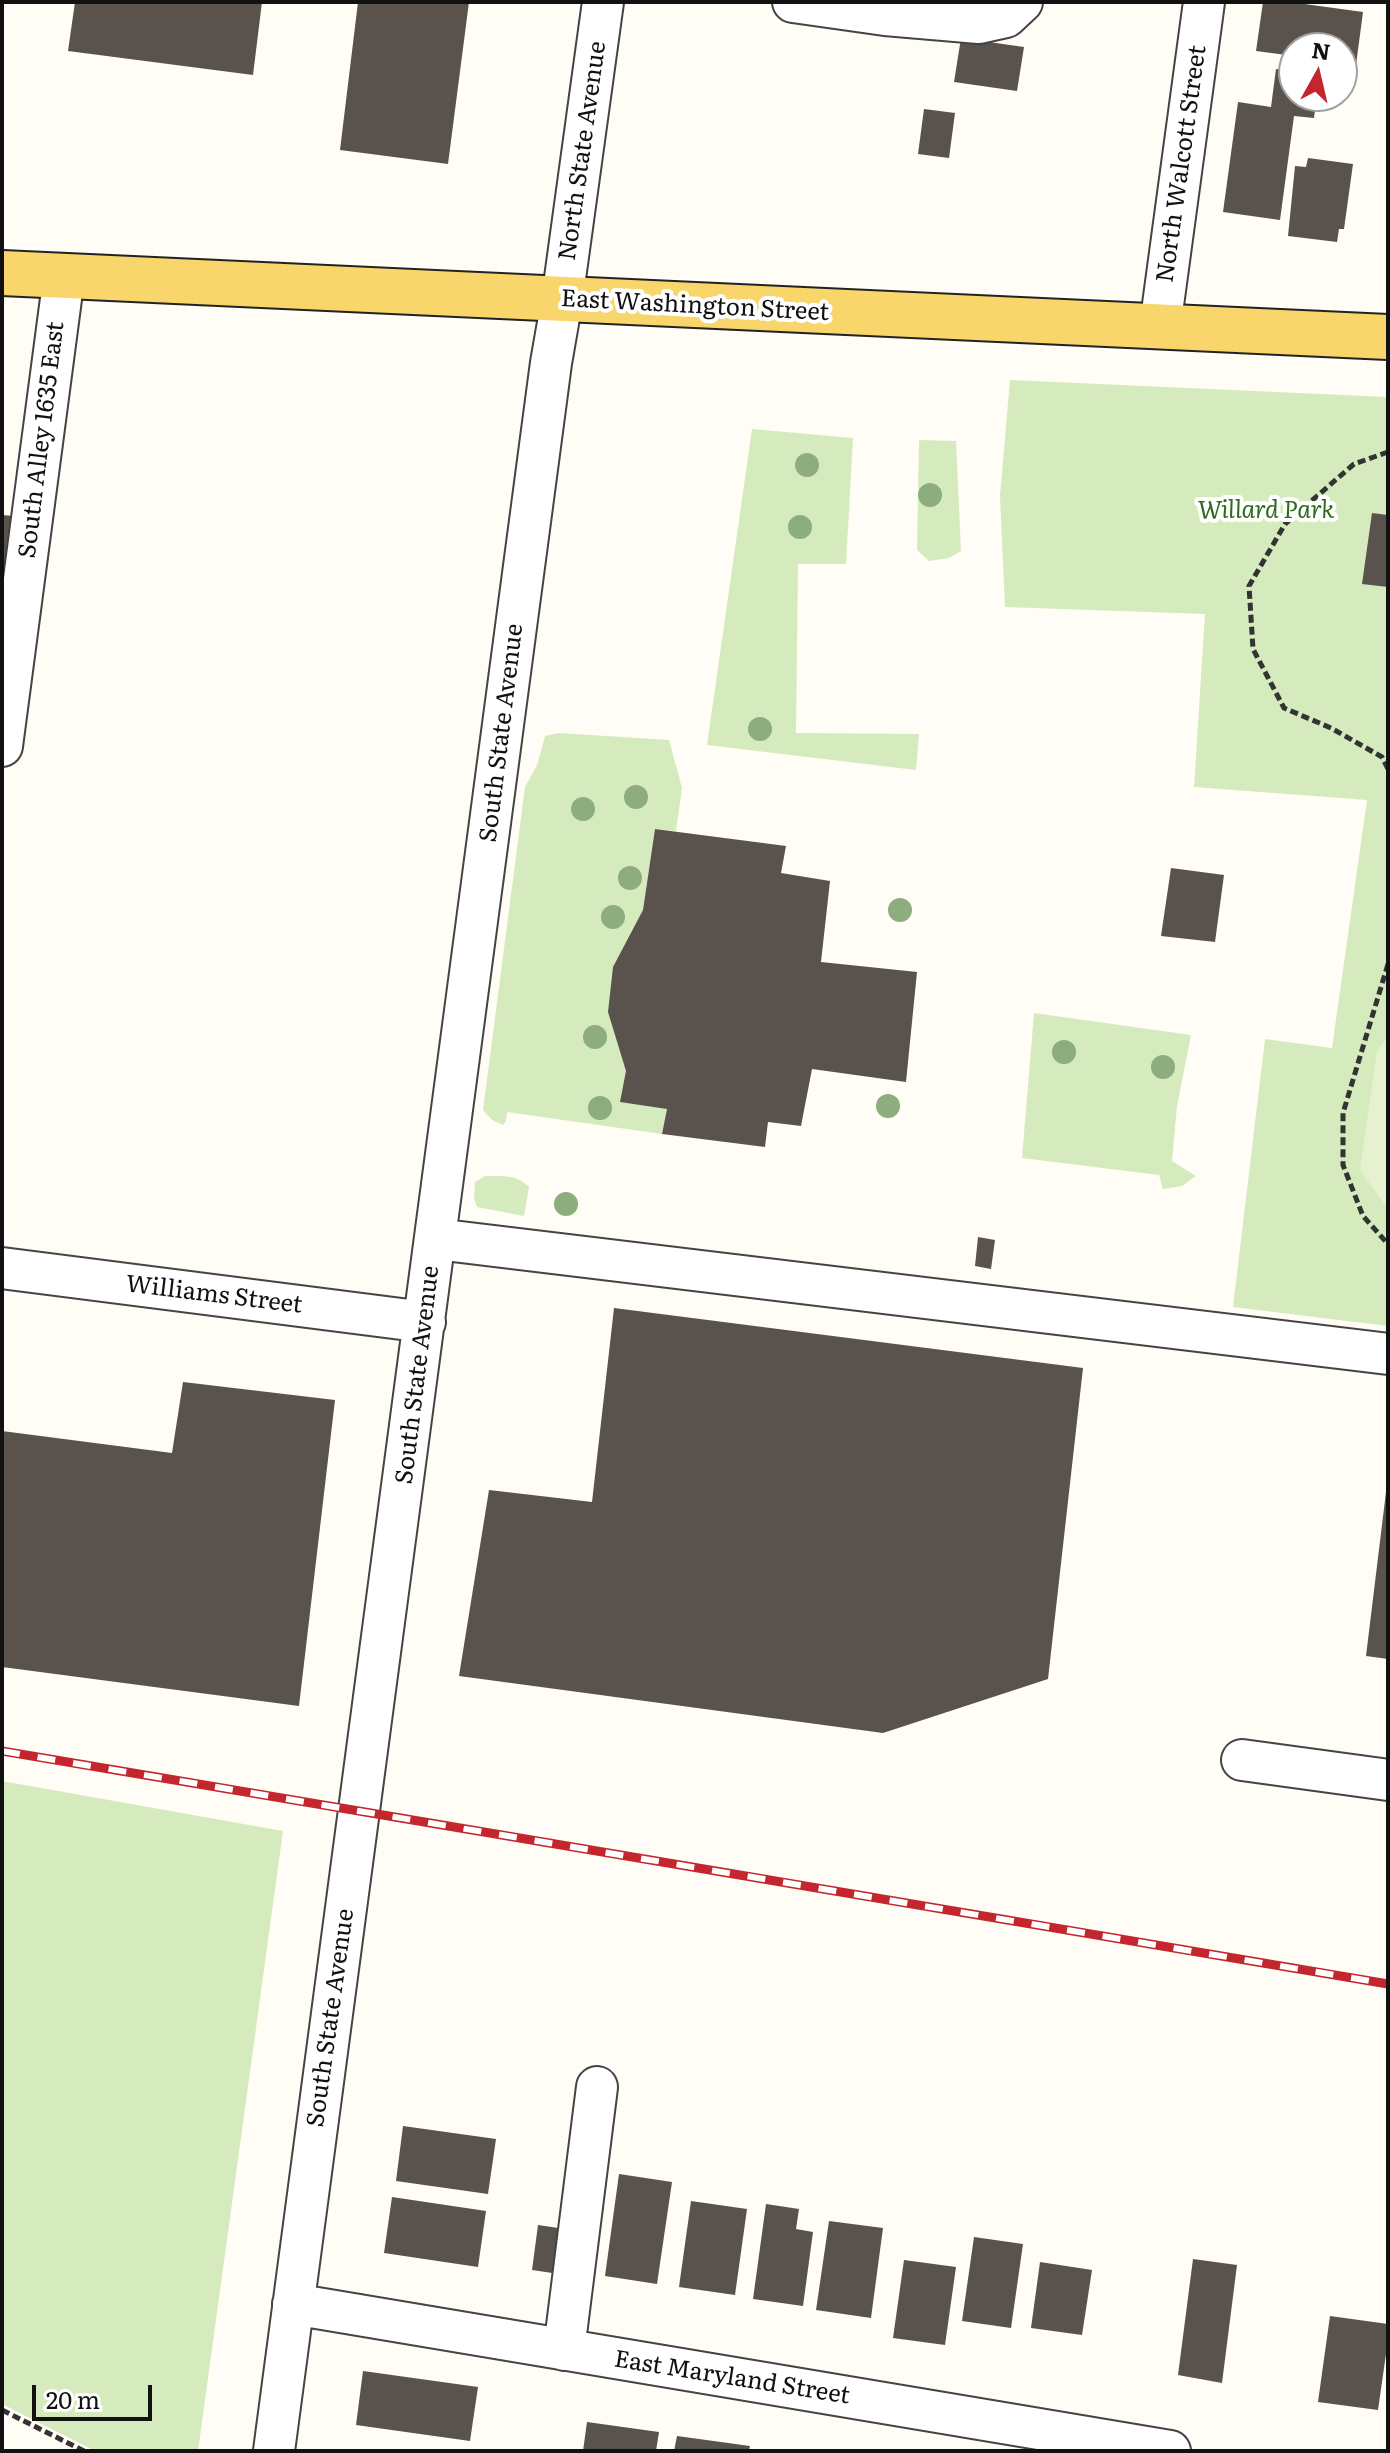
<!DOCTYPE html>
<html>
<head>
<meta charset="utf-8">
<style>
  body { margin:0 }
  #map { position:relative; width:1390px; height:2453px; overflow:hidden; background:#fffdf5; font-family:Literata,serif }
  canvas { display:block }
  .frame { position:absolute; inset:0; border:4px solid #111; pointer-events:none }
  .north { position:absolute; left:1278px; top:32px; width:80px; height:80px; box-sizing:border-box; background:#fff; border:2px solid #a0a0a0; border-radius:50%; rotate:8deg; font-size:22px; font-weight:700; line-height:32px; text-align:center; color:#111 }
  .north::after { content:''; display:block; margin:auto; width:28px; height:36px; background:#c4262e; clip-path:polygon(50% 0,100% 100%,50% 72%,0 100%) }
  .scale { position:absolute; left:32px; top:2385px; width:120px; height:36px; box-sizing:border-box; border:4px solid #111; border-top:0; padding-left:10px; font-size:24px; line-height:28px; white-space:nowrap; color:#111; -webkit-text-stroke:6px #fff; paint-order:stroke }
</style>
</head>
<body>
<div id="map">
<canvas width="1390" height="2453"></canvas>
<div class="frame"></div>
<div class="north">N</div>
<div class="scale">20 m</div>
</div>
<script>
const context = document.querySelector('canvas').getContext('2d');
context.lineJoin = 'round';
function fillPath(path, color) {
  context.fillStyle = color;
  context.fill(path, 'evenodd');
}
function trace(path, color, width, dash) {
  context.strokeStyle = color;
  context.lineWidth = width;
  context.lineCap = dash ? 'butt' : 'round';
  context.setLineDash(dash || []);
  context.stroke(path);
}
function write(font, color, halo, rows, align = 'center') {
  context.font = font + ' Literata,serif';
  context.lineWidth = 8;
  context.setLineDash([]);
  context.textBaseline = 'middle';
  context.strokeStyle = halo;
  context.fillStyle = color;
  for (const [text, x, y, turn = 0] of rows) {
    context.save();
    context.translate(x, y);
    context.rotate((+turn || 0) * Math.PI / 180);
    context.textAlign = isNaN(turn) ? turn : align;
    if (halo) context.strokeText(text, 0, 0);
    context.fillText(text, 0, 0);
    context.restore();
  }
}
fillPath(new Path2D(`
  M1010,380L1388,397V1326L1233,1307L1265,1039L1332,1048L1367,800L1194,787L1205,614L1005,607L1000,496Z
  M752,429L853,438L846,564H798L796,733L919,734L916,770L707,745Z
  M919,440L956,441L961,551L949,558L929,561L917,550Z
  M559,733L669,740L682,788L676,831L655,829L643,910L667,1109L662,1134L507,1112L506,1121L503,1125L492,1120L483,1110L525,787L537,765L545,736Z
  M1034,1013L1191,1035L1177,1106L1172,1161L1196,1176L1182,1186L1163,1189L1159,1175L1022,1158Z
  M485,1176C502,1176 517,1174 529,1187L524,1216L477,1207L474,1198L475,1182Z
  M2,1781L283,1831L198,2451H95L2,2404Z`), '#d5ebbd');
fillPath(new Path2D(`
  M1388,1036V1209L1360,1170L1377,1051Z`), '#e6f2cf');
fillPath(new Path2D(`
  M75,2H262L253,75L68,51Z
  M358,2H469L448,164L340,150Z
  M1263,2H1290L1363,12L1356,65L1342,63V48H1294V56L1256,51Z
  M961,38L1024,47L1017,91L954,82Z
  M1276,69L1294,71V96H1317L1314,118L1294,116L1280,220L1223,212L1238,102L1271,107Z
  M924,109L955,113L949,158L918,154Z
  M1308,158L1353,164L1344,229H1339L1337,242L1288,236L1295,166L1306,167Z
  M1372,513L1388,515V587L1362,584Z
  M2,515L14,516L8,565L2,564Z
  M655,829L786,846L781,873L830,881L821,962L917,972L906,1082L812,1069L801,1126L768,1122L765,1147L662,1134L667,1109L620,1102L626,1071L608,1012L613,967L643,910Z
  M1171,868L1224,875L1215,942L1161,936Z
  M978,1237L995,1240L991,1269L975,1266Z
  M614,1308L1083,1368L1048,1679L883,1733L459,1676L489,1490L592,1502Z
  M183,1382L335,1400L299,1706L2,1667V1431L172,1453Z
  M1386,1492H1388V1659L1366,1656Z
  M403,2126L496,2139L488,2194L396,2181Z
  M619,2174L672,2182L657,2284L605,2276Z
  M392,2197L486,2211L478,2267L384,2253Z
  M691,2201L747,2209L735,2295L679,2287Z
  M766,2204L799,2209L796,2229L813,2232L803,2306L753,2299Z
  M829,2221L883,2228L871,2318L816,2310Z
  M538,2225L572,2230L566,2275L532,2270Z
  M974,2237L1023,2244L1011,2328L962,2321Z
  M1193,2259L1237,2265L1222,2383L1178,2375Z
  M904,2260L956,2267L945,2345L893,2338Z
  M1040,2262L1092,2270L1082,2335L1031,2328Z
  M1330,2316L1388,2324V2340L1378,2410L1318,2402Z
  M363,2371L478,2387L470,2441L356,2425Z
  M587,2422L659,2432L656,2451H583Z
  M677,2436L750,2446L749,2451H674Z`), '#5a524d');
const minor = new Path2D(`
  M793,2L885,15L979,23L1006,17L1022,2
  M1160,327L1204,2
  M2,746L64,276
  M436,1239L1388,1354
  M2,1268L425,1322
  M1242,1760L1388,1780
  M293,2304L1170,2451
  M564,2350L597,2087
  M274,2451L551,363L562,300L603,2`);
const major = new Path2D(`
  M2,273L1388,337`);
trace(minor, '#444', 44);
trace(major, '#222', 48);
trace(new Path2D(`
  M1388,452L1354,464L1285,524L1249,586L1253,649L1284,708L1331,728L1382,757L1388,769
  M1388,964L1343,1113V1165L1363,1216L1388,1244
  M2,2410L84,2451`), '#333', 5, [8, 4]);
trace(minor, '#fff', 40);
trace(major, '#f9d66b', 44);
const rail = new Path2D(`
  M2,1751L1388,1984`);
trace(rail, '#c4262e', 9);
trace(rail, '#fff', 6, [18]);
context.fillStyle = '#8dad7f';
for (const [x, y] of [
  [807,465],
  [930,495],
  [800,527],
  [760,729],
  [636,797],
  [583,809],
  [630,878],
  [900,910],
  [613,917],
  [595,1037],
  [1064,1052],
  [1163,1067],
  [888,1106],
  [600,1108],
  [566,1204]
]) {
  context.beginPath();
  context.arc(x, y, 12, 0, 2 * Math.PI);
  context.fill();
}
write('24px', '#111', '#fff', [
  ["North State Avenue",583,151,-82],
  ["North Walcott Street",1182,164,-82],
  ["East Washington Street",695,306,3],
  ["South Alley 1635 East",42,440,-83],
  ["South State Avenue",502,733,-83],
  ["Williams Street",214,1295,7],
  ["South State Avenue",418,1375,-83],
  ["South State Avenue",331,2018,-82],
  ["East Maryland Street",732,2378,9]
]);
write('italic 24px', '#2f6b1f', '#fff', [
  ["Willard Park",1266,511]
]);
</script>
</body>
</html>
